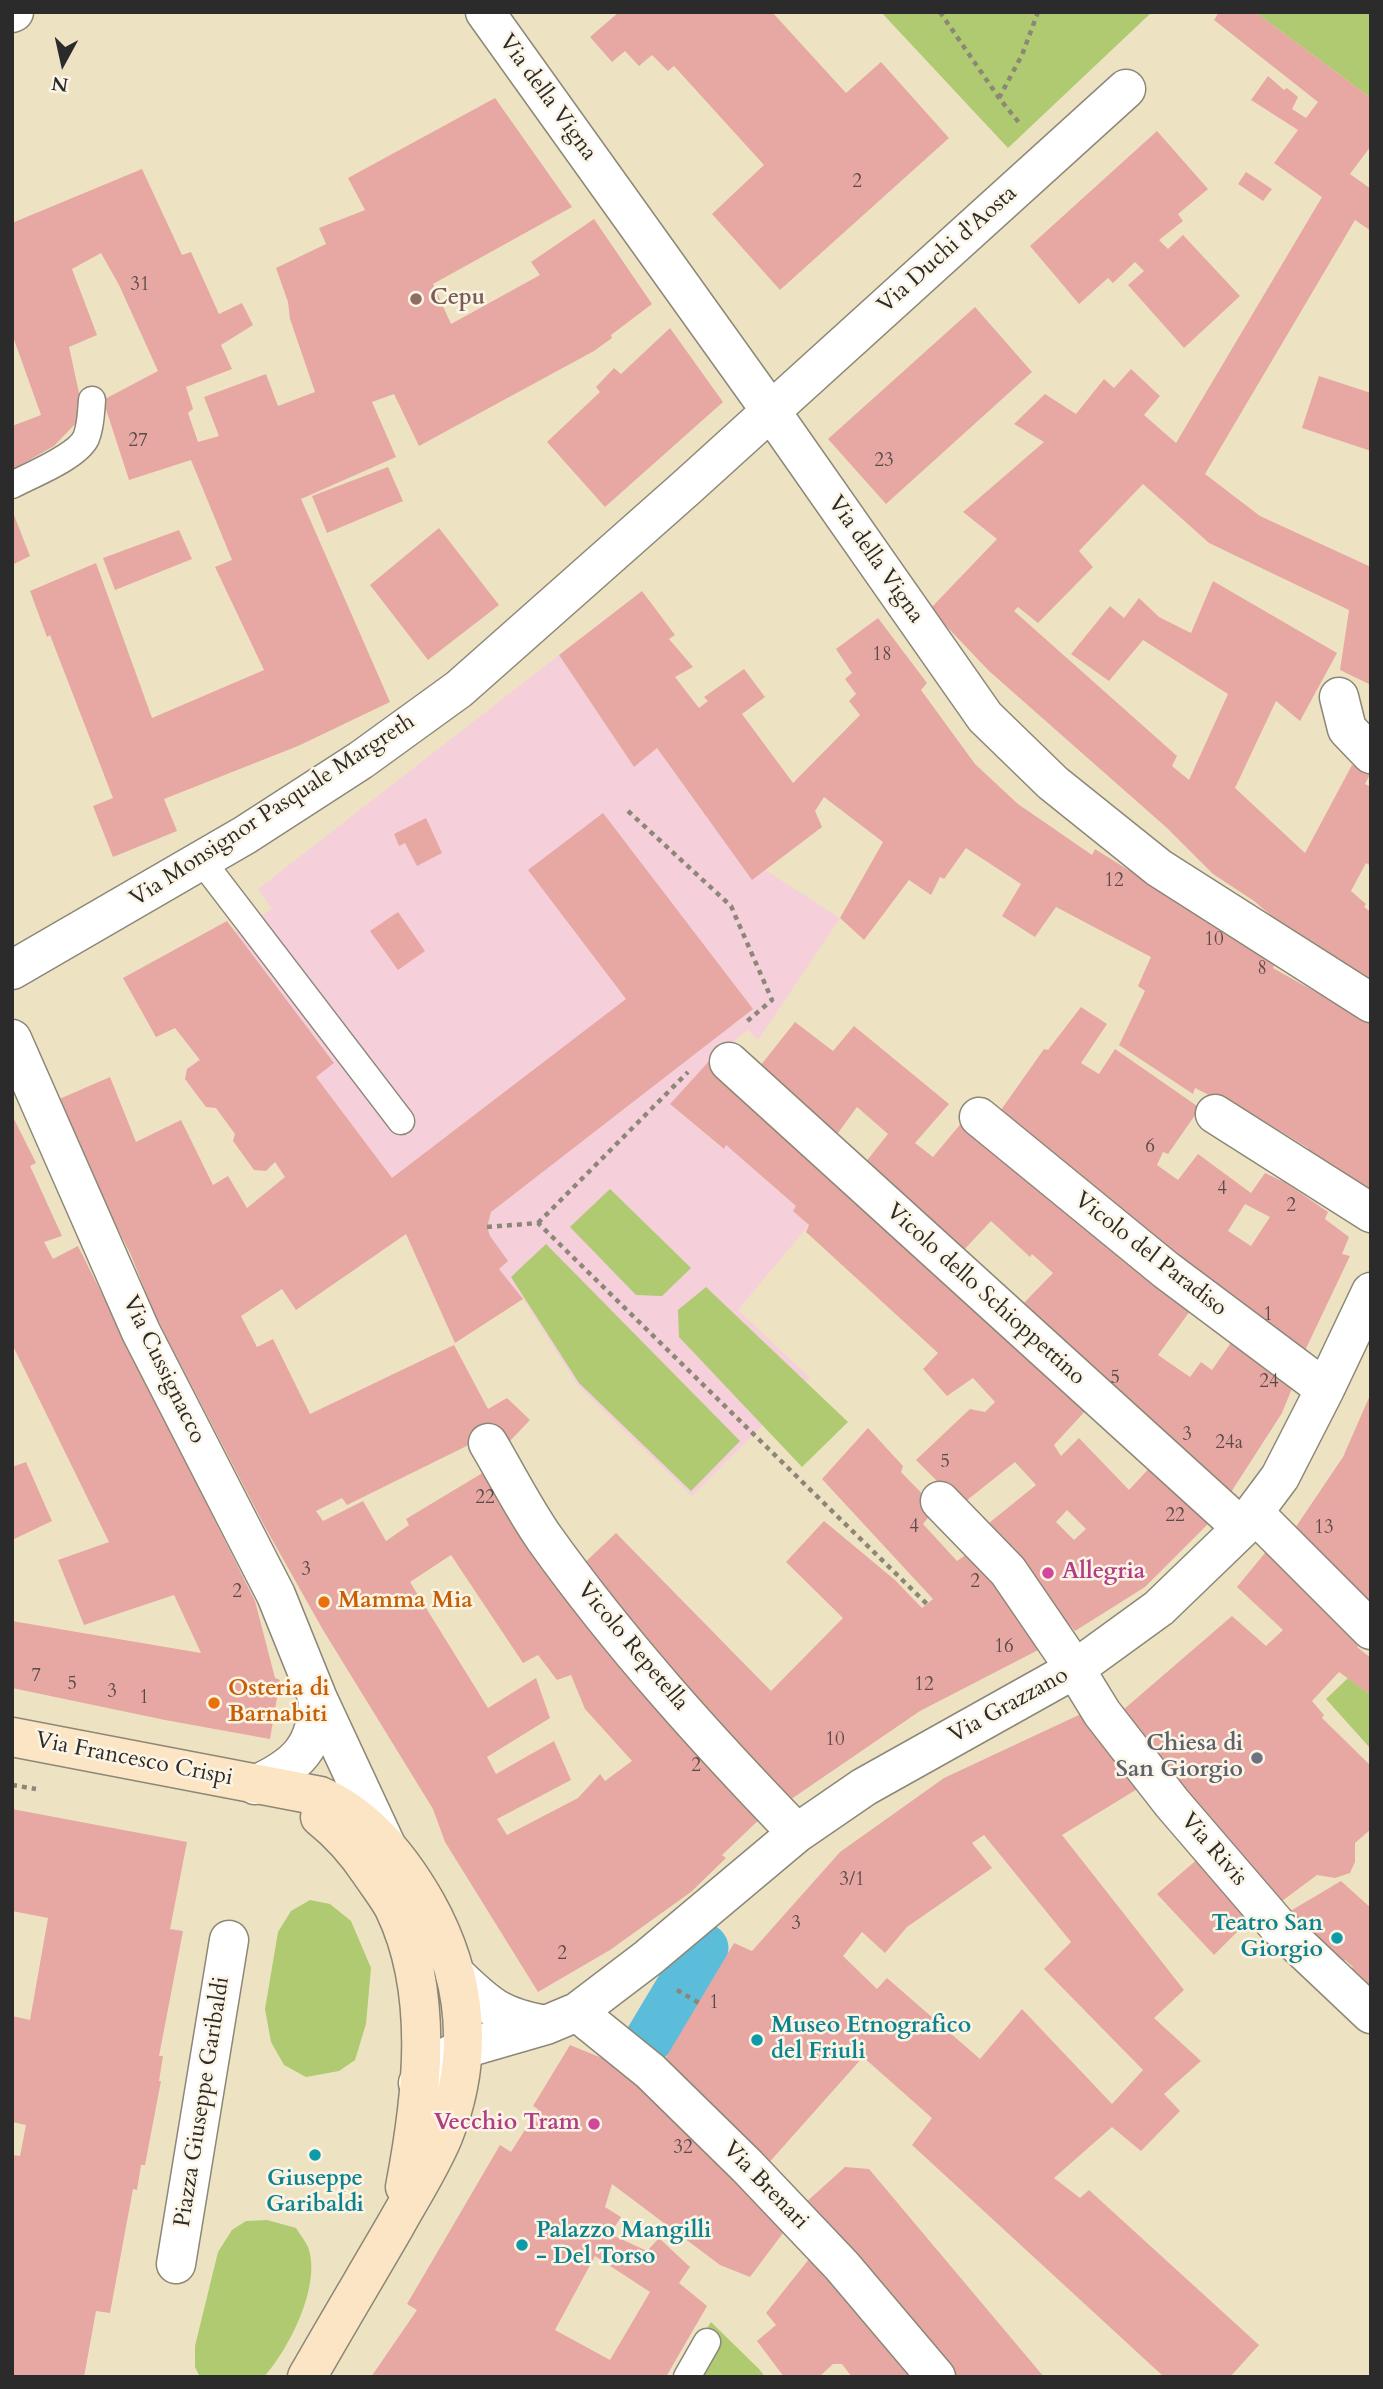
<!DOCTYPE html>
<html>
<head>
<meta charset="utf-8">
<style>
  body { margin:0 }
  #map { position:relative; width:1383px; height:2389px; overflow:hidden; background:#ede3c3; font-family:Cardo,serif }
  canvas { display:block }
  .frame { position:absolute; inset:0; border:14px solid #2b2b2b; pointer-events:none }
  .north { position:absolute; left:28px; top:28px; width:70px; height:70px; -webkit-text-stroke:5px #fcf5e5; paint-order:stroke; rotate:188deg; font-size:19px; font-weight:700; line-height:28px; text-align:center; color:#2b2b2b }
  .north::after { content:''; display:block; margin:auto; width:24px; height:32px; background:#2b2b2b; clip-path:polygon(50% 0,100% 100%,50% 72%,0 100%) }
</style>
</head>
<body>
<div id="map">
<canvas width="1383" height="2389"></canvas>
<div class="frame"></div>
<div class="north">N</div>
</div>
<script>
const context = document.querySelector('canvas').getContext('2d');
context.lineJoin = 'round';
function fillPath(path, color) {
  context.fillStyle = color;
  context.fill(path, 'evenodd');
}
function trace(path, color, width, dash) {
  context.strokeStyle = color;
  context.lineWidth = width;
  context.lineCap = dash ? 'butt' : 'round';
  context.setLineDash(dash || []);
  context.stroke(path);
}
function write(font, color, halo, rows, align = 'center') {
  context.font = font + ' Cardo,serif';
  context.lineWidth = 5;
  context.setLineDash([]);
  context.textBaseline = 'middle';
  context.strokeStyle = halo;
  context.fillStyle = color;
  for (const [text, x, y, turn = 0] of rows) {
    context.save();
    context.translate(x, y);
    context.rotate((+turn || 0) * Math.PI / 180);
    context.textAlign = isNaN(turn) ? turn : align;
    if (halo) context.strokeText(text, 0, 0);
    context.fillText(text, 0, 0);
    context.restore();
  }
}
fillPath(new Path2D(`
  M559,655L633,766L657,748L752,879L765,870L840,918L758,1040L748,1030L711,1059L670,1104L723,1149L726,1145L796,1206L794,1211L809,1225L738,1310L810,1378L692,1496L578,1386L523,1299L499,1270L438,1304L406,1234L363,1264L285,1177L275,1162L233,1141L235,1134L216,1108L206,1107L185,1079L187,1069L199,1059L175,1028L156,1037L123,978L227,921L235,932L272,909L258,889Z`), '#f5cfda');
fillPath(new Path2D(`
  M881,12H1152L1008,148Z
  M1255,12H1371V98Z
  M610,1189L691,1268L662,1296L636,1295L570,1227Z
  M546,1244L740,1441L691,1491L579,1383L511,1277Z
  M706,1287L848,1422L802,1467L679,1337L678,1310Z
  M1348,1678L1371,1695V1749L1326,1699Z
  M310,1900L330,1904L351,1921L371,1968L366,2024L355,2060L339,2071L306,2077L284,2065L271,2042L265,2009L278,1932L291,1911Z
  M267,2220L296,2228C300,2234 305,2241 308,2247C322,2285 289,2349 264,2377H200L195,2367V2346L218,2252L232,2230L246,2221Z
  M711,2322L759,2369L765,2377H676Z`), '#afca70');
trace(new Path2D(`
  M650,2038L704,1948`), '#5cbdda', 49);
fillPath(new Path2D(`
  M619,12H772L846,93L881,62L949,138L780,290L712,214L764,165L674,66L668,71L652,55L639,66L625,51L612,62L590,37Z
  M1219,12H1255L1371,98V146L1350,174L1371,189V231L1355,220L1205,474L1260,516L1371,567V685L1340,670L1349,610L1209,543L1143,484L1079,551L1093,567L1038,623L1018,607L1014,611L1177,756L1172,766L1189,780L1228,694L1143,640L1109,681L1071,654L1110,606L1124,618L1139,598L1159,617L1191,633L1213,581L1337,653L1300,721L1276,701L1235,788L1305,853L1352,765L1371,772L1365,784L1371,787V866L1366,863L1351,891L1366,904L1364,907L1371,912V983L1300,940L1254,901L1213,874L1167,828L989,671L930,609L997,539L963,512L1044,442L1014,424L1045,394L1076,414L1104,379L1114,388L1131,369L1160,396L1144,415L1176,443L1322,197L1274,163L1298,130L1251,100L1268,76L1284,90L1287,88L1298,97L1292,109L1306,118L1318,102L1214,20Z
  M495,98L572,207L433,284L451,324L540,275L531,262L594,219L652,304L611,335L612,338L594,351L419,446L394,394L372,402L396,457L301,499L390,702L298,746L164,799L177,831L113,857L93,806L113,798L50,635L47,637L30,591L96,563L152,718L264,670L215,567L232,560L191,460L129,480L103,400L158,371L119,285L101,253L72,269L97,335L69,347L81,402L78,421L54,446L12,470V426L41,415L12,334V223L142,169L182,255L191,252L219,314L242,303L253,325L221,345L232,369L186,387L193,409L188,413L198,442L219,436L204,397L266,374L278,406L315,392L290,319L288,302L276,268L326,244L319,228L365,210L348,178Z
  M1157,131L1208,189L1178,214L1183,221L1159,240L1168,249L1183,235L1240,296L1184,348L1128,285L1144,271L1135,262L1113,283L1108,278L1079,304L1030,246Z
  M1246,172L1272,189L1263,201L1238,184Z
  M975,307L1032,372L886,504L828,439Z
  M670,328L723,402L605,507L547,442L600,392L596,387L614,368L621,374Z
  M1319,376L1371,393V451L1302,428Z
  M388,467L403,501L327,533L312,496Z
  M12,510L30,556L12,565Z
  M439,528L499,605L428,660L370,585Z
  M179,530L192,559L115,590L103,558Z
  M642,591L675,635L669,639L693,667L675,677L699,708L708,701L704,697L744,669L765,697L742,714L793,783L860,715L849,701L856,694L845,679L852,673L836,649L878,618L927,683L921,690L975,764L1018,804L1092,855L1095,849L1173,898L1278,956L1273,968L1371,1023V1204L1304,1155L1308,1148L1219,1094L1217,1099L1195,1088L1193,1094L1119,1045L1145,991L1138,986L1151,957L1056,907L1035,937L1002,916L1021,884L966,848L944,879L940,877L931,895L909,880L864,940L840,918L883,842L824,797L815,811L822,827L752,880L657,748L634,767L559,655Z
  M603,813L753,1009L491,1212L487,1227L490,1236L508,1261L499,1269L523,1299L455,1343L406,1234L296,1310L282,1289L241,1316L257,1347L273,1339L310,1414L454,1345L488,1409L507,1398L530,1420L509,1442L499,1430L347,1505L342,1498L316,1511L323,1521L363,1501L386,1541L409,1525L406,1519L494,1466L512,1517L610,1655L618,1649L763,1816L722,1855L726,1858L691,1892L610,1950L538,1992L445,1842L433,1809L323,1630L265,1527L154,1313L131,1255L87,1168L57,1100L110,1077L136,1142L181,1120L213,1185L228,1176L247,1208L285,1177L275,1162L266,1171L254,1170L233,1141L235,1134L216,1108L206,1107L185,1079L187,1069L200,1060L175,1028L156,1037L123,978L227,921L334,1063L316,1077L392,1178L626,999L528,870ZM451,1555L523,1663L538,1655L557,1680L571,1675L585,1709L632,1761L605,1781L600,1774L578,1798L507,1835L497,1819L571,1780L554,1741L496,1774L487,1757L550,1718L536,1678L488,1708L410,1582Z
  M426,818L442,853L417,866L405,843L399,846L394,834Z
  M398,912L425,951L398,970L370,931Z
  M1081,1007L1107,1024L1081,1063L1099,1074L1115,1049L1200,1108L1168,1154L1163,1152L1157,1165L1178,1180L1198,1154L1251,1193L1265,1173L1286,1183L1328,1212L1325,1219L1349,1237L1342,1254L1350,1256L1300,1361L996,1117L1044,1049L1048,1050ZM1245,1204L1270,1217L1251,1246L1228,1231Z
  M795,1022L833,1051L854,1026L949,1104L915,1143L933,1157L963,1121L1193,1307L1158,1355L1190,1377L1201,1362L1212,1370L1239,1331L1297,1376L1282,1413L1226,1500L1017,1310L1053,1273L1032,1254L1030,1257L991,1221L961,1253L861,1168L888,1134L857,1107L830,1144L753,1075Z
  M711,1059L1088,1408L1054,1445L1061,1456L1079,1438L1129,1490L1152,1465L1213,1519L1145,1587L1075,1631L984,1527L1036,1485L1015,1462L961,1505L916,1460L970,1409L985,1412L995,1402L973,1378L947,1396L923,1369L938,1353L806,1232L809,1225L793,1211L796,1206L726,1145L724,1149L670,1104ZM1067,1510L1086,1529L1074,1540L1056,1522Z
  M12,1115L36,1163L30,1166L62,1236L44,1242L53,1259L78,1246L255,1601L275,1678L280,1680L270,1739L165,1720L12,1688V1621L201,1653L174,1595L84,1625L58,1560L109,1542L12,1344Z
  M1371,1393V1610L1289,1537L1343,1457Z
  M868,1428L903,1466L901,1472L936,1508L923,1524L957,1561L970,1552L1044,1647L920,1711L784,1804L580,1567L616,1533L771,1691L843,1618L786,1562L824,1521L895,1580L922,1608L933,1599L822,1479Z
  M26,1462L52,1521L12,1540V1467Z
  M1269,1548L1363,1642L1357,1647L1371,1658V1695L1339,1672L1312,1701L1324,1715L1322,1718L1371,1766V1829L1355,1843V1862L1350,1873L1335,1878L1317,1875L1274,1907L1116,1716L1232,1616L1266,1646L1283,1630L1237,1587Z
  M1083,1713L1139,1788L1062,1835L1184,1990L1154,2018L1201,2061L1164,2094L1180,2111L1141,2151L1112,2127L1054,2178L1080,2198L1089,2190L1259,2345L1230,2377H1164L912,2145L932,2118L863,2057L766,2166L658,2071L734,1943L752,1951L840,1852L944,1778ZM984,1835L1071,1942L1044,1969L1143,2070L1112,2104L1022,2009L980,2059L887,1978L877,1989L843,1956L862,1932L885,1953L907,1927L992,1868L972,1843Z
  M12,1809L187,1842L170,1929L183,1931L159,2056H163L159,2081H161L145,2165H141L137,2190L133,2189L110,2313L96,2311L84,2377H12V2155L20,2156L26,2125L12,2122V2016L30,2020L48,1918L12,1911Z
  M1200,1857L1256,1913L1214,1955L1157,1894Z
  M1341,1881L1371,1908V2002L1340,1980L1353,1967L1345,1960L1333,1967L1282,1916Z
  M570,2045L651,2078L770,2212L783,2233L750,2277L720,2265L612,2184L605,2207L621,2217L610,2234L647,2251L659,2238L690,2267L679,2283L707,2306L666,2377H371L417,2310L407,2304L500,2145L511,2152L538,2109L533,2106ZM595,2256L650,2292L610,2360L555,2330Z
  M845,2167L869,2169L1044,2377H945L803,2205Z
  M809,2259L829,2278L923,2377H852L842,2364H833L819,2377H784L757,2341L776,2325L766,2313Z`), '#e7a8a3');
const lane = new Path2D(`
  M12,485C31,475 77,457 86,438C91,426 91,412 92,400
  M202,861L401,1121
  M687,2377L707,2342`);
const street = new Path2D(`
  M485,12L770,410L985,717L1053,783L1159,868L1371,1003
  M12,13L14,12
  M1339,697L1347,729L1371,754
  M12,970L245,835L361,760L459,689L686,488L1126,89
  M12,1039L141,1332L276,1595L318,1699C317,1747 297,1766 255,1785
  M729,1062L1242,1528
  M1215,1114L1371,1213
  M979,1117L1166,1270L1325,1389
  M488,1443C507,1475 524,1509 545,1539C620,1644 708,1741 797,1833
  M940,1501L1008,1571L1075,1669L1102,1713L1172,1803L1277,1925L1371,2014
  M1255,1514L1371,1630
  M318,1699L386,1845
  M455,1974C488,2006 500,2017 546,2025
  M577,2012L650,2071L747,2166L842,2266L936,2377
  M418,2083L446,2057L463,2049L546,2025L577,2012L648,1958L797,1833L864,1787L1075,1669L1159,1608L1242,1528L1280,1477L1325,1389L1371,1292
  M176,2264L229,1940`);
const secondary = new Path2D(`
  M12,1737L320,1796C368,1817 401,1859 426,1903C468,1978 475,2057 443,2137C430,2168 411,2197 395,2226C366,2276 336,2326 307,2377
  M320,1817C340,1833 356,1851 370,1872C378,1884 387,1895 394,1908C435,1993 422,2098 405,2187`);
trace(lane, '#8c8777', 29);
trace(street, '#8c8777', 41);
trace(secondary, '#8c8777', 41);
trace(new Path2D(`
  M940,12L999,98L1021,125
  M999,98L1022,55L1038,12
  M628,811L731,906L772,1000L745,1023
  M538,1223L688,1072
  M487,1227L538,1223L927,1604
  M12,1785L36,1789
  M677,1990L699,2003`), '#8c8777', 4.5, [5, 5]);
trace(lane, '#fff', 26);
trace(street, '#fff', 38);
trace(secondary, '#fce5c4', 38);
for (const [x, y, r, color] of [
  [416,299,7,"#8d6e63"],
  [1048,1573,7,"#d1479c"],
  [324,1602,7,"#e8710a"],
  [214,1703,7,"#e8710a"],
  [1257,1758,7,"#6b7280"],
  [1337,1938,7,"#0f9aa8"],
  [757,2040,7,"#0f9aa8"],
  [594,2124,7,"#d1479c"],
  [315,2155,7,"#0f9aa8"],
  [522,2245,7,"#0f9aa8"]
]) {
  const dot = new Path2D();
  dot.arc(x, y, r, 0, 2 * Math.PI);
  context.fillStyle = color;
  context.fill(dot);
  trace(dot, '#fcf5e5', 2.5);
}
write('19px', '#5a4a49', null, [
  ["2",857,183],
  ["31",140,286],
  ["27",138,442],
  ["23",884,462],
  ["18",882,656],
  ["12",1114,882],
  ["10",1214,941],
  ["8",1262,970],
  ["6",1150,1148],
  ["4",1222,1190],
  ["2",1291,1207],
  ["1",1268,1316],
  ["5",1115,1379],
  ["24",1269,1383],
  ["3",1187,1436],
  ["24a",1229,1444],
  ["5",945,1463],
  ["22",485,1499],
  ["22",1175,1517],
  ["4",914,1528],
  ["13",1324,1529],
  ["3",306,1571],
  ["2",975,1583],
  ["2",237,1593],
  ["16",1004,1648],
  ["7",36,1677],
  ["5",72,1685],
  ["12",924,1686],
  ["3",112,1693],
  ["1",144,1699],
  ["10",835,1741],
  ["2",696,1767],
  ["3/1",852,1881],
  ["3",796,1925],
  ["2",562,1955],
  ["1",714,2004],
  ["32",683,2149]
]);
write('23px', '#2b2b2b', '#fcf5e5', [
  ["Via della Vigna",547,98,54],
  ["Via Duchi d'Aosta",948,250,-42],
  ["Via della Vigna",875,560,55],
  ["Via Monsignor Pasquale Margreth",273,811,-33],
  ["Vicolo del Paradiso",1150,1255,38],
  ["Vicolo dello Schioppettino",985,1295,42],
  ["Via Cussignacco",163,1370,64],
  ["Vicolo Repetella",632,1647,50],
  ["Via Grazzano",1009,1706,-29],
  ["Via Francesco Crispi",134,1760,11],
  ["Via Rivis",1213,1850,49],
  ["Piazza Giuseppe Garibaldi",203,2102,-81],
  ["Via Brenari",765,2186,46]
]);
write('bold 23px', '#785e54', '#fcf5e5', [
  ["Cepu",430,299]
], 'left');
write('bold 23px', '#b23c85', '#fcf5e5', [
  ["Allegria",1062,1573],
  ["Vecchio Tram",580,2124,"right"]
], 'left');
write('bold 23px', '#c56008', '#fcf5e5', [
  ["Mamma Mia",338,1602],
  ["Osteria di",228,1690],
  ["Barnabiti",228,1716]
], 'left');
write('bold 23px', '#5b616d', '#fcf5e5', [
  ["Chiesa di",1243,1745],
  ["San Giorgio",1243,1771]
], 'right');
write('bold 23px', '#0d838f', '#fcf5e5', [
  ["Teatro San",1323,1925,"right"],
  ["Giorgio",1323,1951,"right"],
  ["Museo Etnografico",771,2027],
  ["del Friuli",771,2053],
  ["Giuseppe",315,2180,"center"],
  ["Garibaldi",315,2206,"center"],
  ["Palazzo Mangilli",536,2232],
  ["- Del Torso",536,2258]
], 'left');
</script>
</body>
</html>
